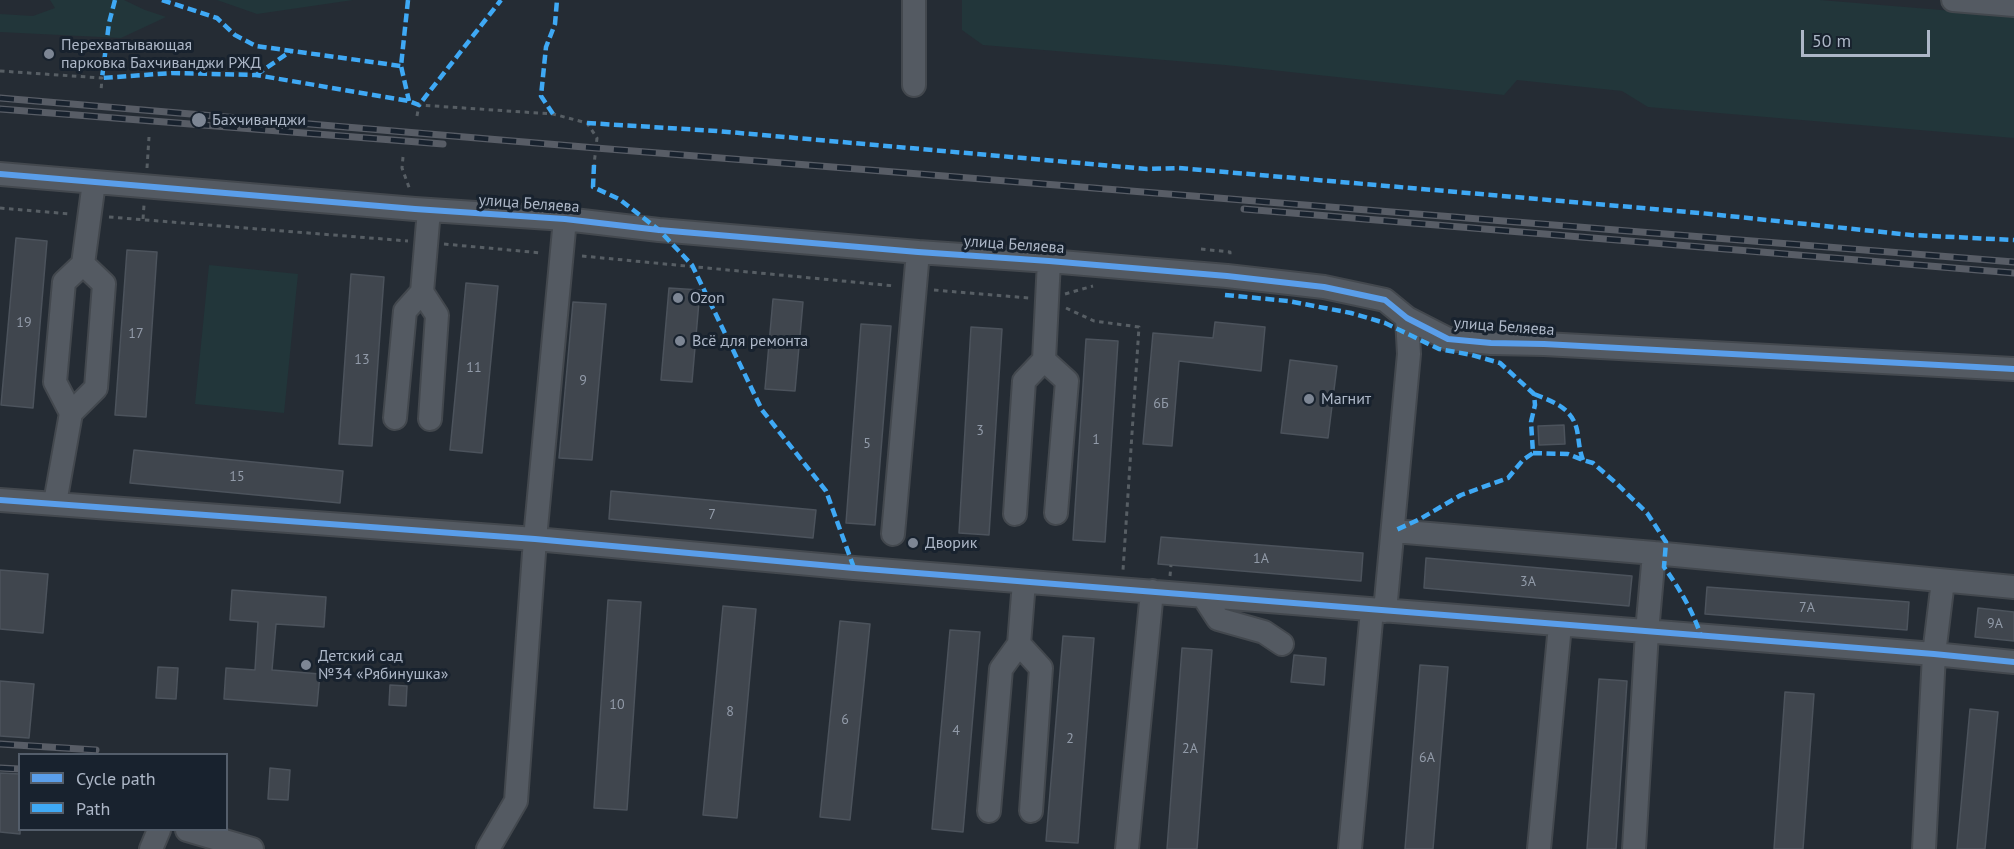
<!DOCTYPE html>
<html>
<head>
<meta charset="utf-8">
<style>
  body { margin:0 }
  #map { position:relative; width:2014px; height:849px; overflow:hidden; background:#252c34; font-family:"PT Sans",sans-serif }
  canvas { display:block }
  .legend { position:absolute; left:18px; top:753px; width:210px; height:78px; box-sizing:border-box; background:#18222e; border:2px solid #545e6b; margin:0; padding:8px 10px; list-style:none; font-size:18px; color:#adb7c7 }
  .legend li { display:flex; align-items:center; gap:12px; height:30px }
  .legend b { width:30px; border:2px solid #545e6b }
  .scale { position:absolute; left:1801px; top:30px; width:129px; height:27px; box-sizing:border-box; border:3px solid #adb7c7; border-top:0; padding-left:8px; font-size:18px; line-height:21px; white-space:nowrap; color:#adb7c7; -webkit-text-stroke:4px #18222e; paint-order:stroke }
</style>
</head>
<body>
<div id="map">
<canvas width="2014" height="849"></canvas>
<ul class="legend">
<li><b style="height:8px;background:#5a9eea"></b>Cycle path</li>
<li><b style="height:8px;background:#3fa9f5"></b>Path</li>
</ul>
<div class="scale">50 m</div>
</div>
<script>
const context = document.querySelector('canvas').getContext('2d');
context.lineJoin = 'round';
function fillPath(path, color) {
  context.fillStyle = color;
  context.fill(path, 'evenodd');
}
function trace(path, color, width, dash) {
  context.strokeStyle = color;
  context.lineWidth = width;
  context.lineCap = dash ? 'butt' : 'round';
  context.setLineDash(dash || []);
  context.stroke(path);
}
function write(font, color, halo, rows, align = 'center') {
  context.font = font + ' "PT Sans",sans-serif';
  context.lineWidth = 6;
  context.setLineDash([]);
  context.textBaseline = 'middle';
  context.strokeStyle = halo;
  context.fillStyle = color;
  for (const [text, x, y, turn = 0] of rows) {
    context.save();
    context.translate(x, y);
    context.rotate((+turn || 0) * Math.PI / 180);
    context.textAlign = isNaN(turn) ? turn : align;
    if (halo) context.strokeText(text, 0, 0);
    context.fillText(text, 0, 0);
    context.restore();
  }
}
fillPath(new Path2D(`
  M50,0H124L145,10L166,17L121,38L0,32V14L33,16L55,8Z
  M217,0H353L257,14Z
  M962,0H1820L2014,16V138L1648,107L1622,91L1517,80L1504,95L1225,65L983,45L962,30Z
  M209,265L298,274L284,413L195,404Z`), '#22363a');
const building = new Path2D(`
  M16,238L47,241L33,408L1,405Z
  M127,250L157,252L146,417L115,415Z
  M351,274L384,277L372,446L339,444Z
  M466,283L498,286L482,453L450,450Z
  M669,288L700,290L692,382L661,380Z
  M773,299L803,302L795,391L765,389Z
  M573,302L606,304L592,460L559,458Z
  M1215,322L1265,327L1261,371L1179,361L1172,446L1143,444L1153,333L1213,338Z
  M861,324L891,326L875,525L846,523Z
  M971,327L1002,329L989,535L959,533Z
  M1086,339L1118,341L1105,542L1073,540Z
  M1290,360L1337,366L1328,438L1281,433Z
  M1564,425L1565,444L1539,445L1538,426Z
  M134,450L343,471L340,503L130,483Z
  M611,491L816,510L813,538L609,519Z
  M1161,537L1363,553L1361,581L1158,564Z
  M1426,558L1632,576L1629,606L1424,588Z
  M0,570L48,574L43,633L0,629Z
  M1707,587L1909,602L1907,630L1705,614Z
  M232,590L326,597L324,627L276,624L272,670L320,674L317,706L224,699L226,668L255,670L258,622L230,620Z
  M608,600L641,602L627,810L594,808Z
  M723,606L756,609L737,818L703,815Z
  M1978,608L2014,612V641L1975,637Z
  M840,621L870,624L850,820L820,817Z
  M950,630L980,632L963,832L932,829Z
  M1063,636L1094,638L1078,843L1046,841Z
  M1182,648L1212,650L1197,849H1167Z
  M1294,655L1326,658L1324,685L1291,682Z
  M1420,665L1448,667L1433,849H1405Z
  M158,667L178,668L176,699L156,698Z
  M1599,679L1627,681L1616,849H1587Z
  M0,681L34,684L29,738L0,736Z
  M390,685L407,686L406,706L389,705Z
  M1785,692L1814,694L1803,849H1774Z
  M1970,709L1998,712L1985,849H1957Z
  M270,768L290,770L288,800L268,799Z
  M0,773L20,774V834L0,832Z`);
fillPath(building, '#40464e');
trace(building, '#4c535c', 1.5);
const minor = new Path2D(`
  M914,0V85
  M1953,0L2014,5
  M0,174L415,209L565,219L659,230L918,252L1049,261L1227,276L1324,287L1385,300L1407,318L1448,339L1491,343L1544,344L2014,369
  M429,210L422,292L437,315L430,419
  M1049,261L1044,360L1067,381L1056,513
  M83,264L94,182
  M395,418L405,311L422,292
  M0,500L535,539L854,568L1934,654L2014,662
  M55,503L71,413L55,382L64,282L83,264L104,284L96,388L71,413
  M1015,514L1024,381L1044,360
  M1394,531L1654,553L2014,587
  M893,534L918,252
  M1203,596L1218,619L1264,632L1282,644
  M1385,611L1409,354L1407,318
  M1019,644L1041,668L1031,811
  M989,811L1001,669L1019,644L1024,582
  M187,830L252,849
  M151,849L159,830
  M488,849L516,801L535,539L565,219
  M1127,849L1152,591
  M1350,849L1372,610
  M1539,849L1560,625
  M1634,849L1647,632L1654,553
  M1924,849L1934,654L1943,581`);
trace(minor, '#43484e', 26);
trace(new Path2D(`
  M0,71L102,78L101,91
  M417,116L419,105L553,114L587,123L597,138L594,165
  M403,157L402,168L410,190
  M147,168L149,137
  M0,208L70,214
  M109,217L408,241
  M143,219L144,205
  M444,244L542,253
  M1201,249L1230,252V256
  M582,256L895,286
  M934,290L1029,298
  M1065,294L1093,286
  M1066,308L1094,321L1139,327L1123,570
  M1170,576L1171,565`), '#575e64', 3, [4.5, 4.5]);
trace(minor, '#545a62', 22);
const rail = new Path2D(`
  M0,98L596,148L2014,262
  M0,109L443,144
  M1244,209L2014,273
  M0,744L96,750
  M0,768L20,769`);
trace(rail, '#585d66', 7);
trace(rail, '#18222e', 4.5, [14]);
trace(new Path2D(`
  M115,0L109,23L102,78L172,73L256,75L409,101L419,105L501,0
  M162,0L217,18L235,35L256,46L401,66
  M408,0L401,66L409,101
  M256,75L291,51
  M553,114L541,96L546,47L555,24L557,0
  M587,123L717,131L1147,169L1179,168L1700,213L1911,235L2014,240
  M594,165L593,187L619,199L659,230L692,265L762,410L826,491L854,568
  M1225,295L1288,301L1351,313L1385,323L1439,349L1472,355L1500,363L1534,394L1535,405L1531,422L1533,453L1523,460L1508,478L1461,495L1420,519L1394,531
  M1534,394C1554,402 1572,408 1577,430C1579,440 1579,450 1583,460
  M1533,453L1568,454L1583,460L1593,463L1616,483L1647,513L1666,542L1664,567C1679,588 1693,611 1701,636`), '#3fa9f5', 4.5, [9, 4.5]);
trace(new Path2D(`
  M0,174L415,209L565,219L659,230L918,252L1049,261L1227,276L1324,287L1385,300L1407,318L1448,339L1491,343L1544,344L2014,369
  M0,500L535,539L854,568L1934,654L2014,662`), '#5a9eea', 6);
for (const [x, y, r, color] of [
  [49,54,6,"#7d8694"],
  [199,120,8,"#7d8694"],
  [678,298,6,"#7d8694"],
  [680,341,6,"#7d8694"],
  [1309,399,6,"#7d8694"],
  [913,543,6,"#7d8694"],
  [306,665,6,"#7d8694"]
]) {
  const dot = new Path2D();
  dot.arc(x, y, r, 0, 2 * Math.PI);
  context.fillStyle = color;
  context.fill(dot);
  trace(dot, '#18222e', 2);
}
write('14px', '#929ba9', null, [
  ["19",24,323],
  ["17",136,334],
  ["13",362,360],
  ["11",474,368],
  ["9",583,381],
  ["6Б",1161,404],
  ["3",980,431],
  ["1",1096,440],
  ["5",867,444],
  ["15",237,477],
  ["7",712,515],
  ["1А",1261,559],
  ["3А",1528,582],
  ["7А",1807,608],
  ["9А",1995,624],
  ["10",617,705],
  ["8",730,712],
  ["6",845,720],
  ["4",956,731],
  ["2",1070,739],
  ["2А",1190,749],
  ["6А",1427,758]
]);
write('16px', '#adb7c7', '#18222e', [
  ["Перехватывающая",61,45],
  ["парковка Бахчиванджи РЖД",61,63],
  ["Бахчиванджи",212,120],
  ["Ozon",690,298],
  ["Всё для ремонта",692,341],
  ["Магнит",1321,399],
  ["Дворик",925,543],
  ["Детский сад",318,656],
  ["№34 «Рябинушка»",318,674]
], 'left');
write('16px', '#adb7c7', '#18222e', [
  ["улица Беляева",529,204,4],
  ["улица Беляева",1014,245,4],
  ["улица Беляева",1504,327,4]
]);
</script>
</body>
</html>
